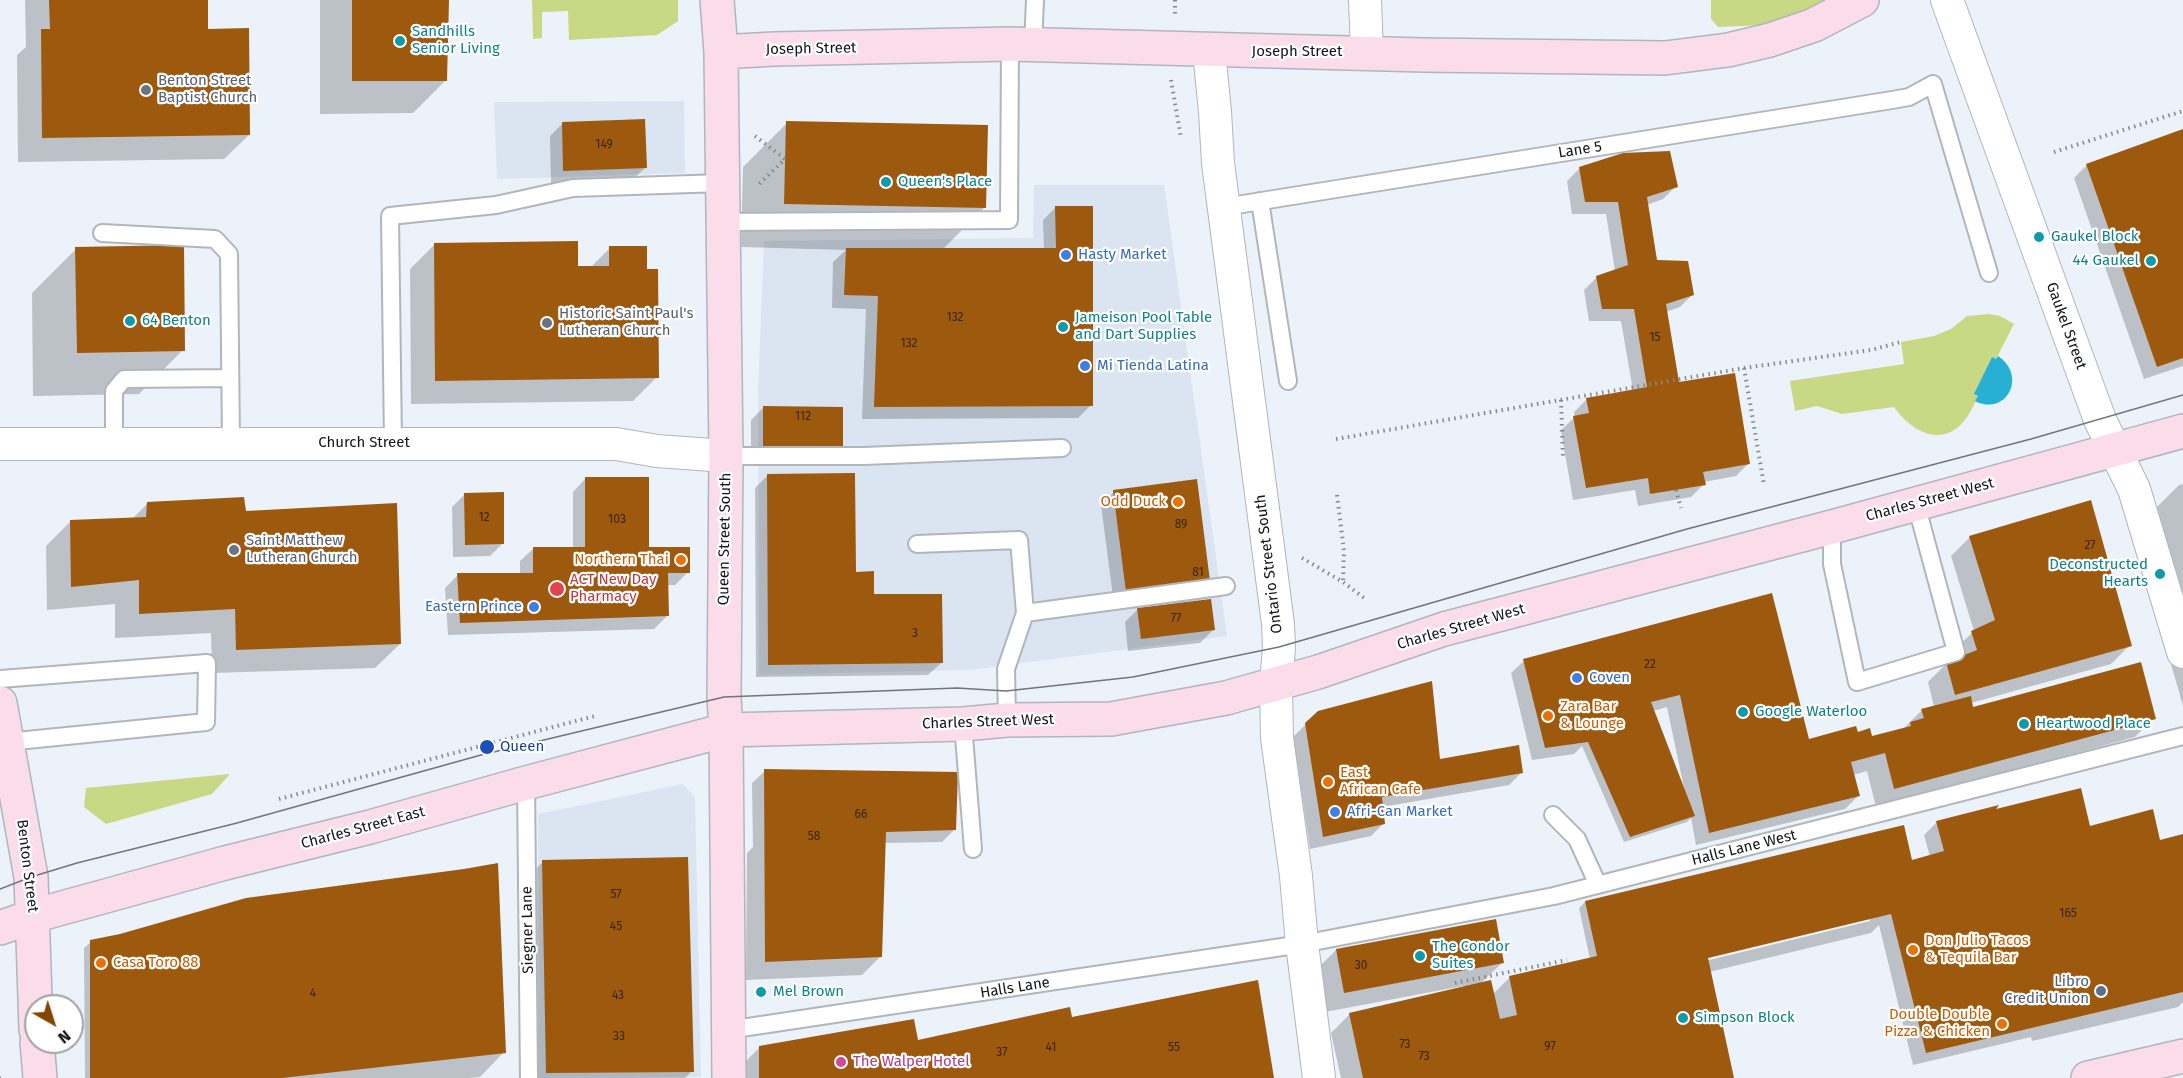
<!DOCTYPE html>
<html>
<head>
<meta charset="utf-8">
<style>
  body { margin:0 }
  #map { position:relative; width:2183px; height:1078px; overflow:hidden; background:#ecf2f9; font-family:"Fira Sans",sans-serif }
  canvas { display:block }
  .north { position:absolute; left:24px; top:994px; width:60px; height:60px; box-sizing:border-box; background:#fff; border:2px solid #a1a1a2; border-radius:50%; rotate:141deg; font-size:16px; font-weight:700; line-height:24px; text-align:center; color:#131517 }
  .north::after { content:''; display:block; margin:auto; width:21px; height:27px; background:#824600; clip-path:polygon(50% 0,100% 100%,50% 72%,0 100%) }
</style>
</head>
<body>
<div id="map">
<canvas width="2183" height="1078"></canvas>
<div class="north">N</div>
</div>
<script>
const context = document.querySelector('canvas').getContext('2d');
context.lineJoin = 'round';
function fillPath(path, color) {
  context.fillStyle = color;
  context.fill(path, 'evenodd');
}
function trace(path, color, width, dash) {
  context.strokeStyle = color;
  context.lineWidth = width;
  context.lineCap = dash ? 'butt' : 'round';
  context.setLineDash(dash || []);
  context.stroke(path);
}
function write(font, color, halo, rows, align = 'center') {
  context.font = font + ' "Fira Sans",sans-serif';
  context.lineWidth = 4.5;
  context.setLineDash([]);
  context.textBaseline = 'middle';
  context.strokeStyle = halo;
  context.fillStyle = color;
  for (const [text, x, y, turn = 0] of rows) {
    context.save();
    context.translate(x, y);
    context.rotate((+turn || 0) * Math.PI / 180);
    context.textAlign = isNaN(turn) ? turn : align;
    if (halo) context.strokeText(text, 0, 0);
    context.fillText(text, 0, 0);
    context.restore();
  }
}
fillPath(new Path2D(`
  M684,101L685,173L497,179L494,102Z
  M1034,185H1164L1227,636L970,670L759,675L758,391L764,241L1033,238Z
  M683,784L695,797L701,1077L539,1078L538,814Z`), '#dae5f1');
fillPath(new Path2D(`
  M532,0H678V21L657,35L569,40L568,11L542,12V38L533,39Z
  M1711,0H1839L1788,24L1718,27L1711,19Z
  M1989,314L2000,316L2014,324L1996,359L1992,357L1975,394L1978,396C1974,405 1970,414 1964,421C1941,449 1910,430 1894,407L1842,414L1817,406L1795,411L1790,381L1904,364L1901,342L1934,336L1951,329L1967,316Z
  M230,774L212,794L106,824L84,807L86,788Z`), '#c8d884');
fillPath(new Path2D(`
  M1998,356C2028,376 2006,417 1975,401L1978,396L1974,394L1992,357L1996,359Z`), '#27b0d3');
fillPath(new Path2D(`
  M25,0H206L207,30L249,135L224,159L18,162L17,55L26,47Z
  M320,0H448L446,80L413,113L320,114Z
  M563,123L645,168L632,180L551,183L550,136Z
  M787,123L985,207L943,249H1044L1043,220L1056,207L1091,405L1078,418L862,419L866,309L832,308L833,262L846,250L741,247L743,167Z
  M2183,131V366L2144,379L2074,178L2087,165Z
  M1580,168L1676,186L1663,199L1647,205L1656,262L1693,294L1680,307L1666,312L1678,384L1749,463L1736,476L1704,482V484L1691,497L1638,506L1635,490L1573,500L1561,430L1575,417L1574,412L1587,399L1633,391L1621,321H1589L1584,290L1597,277L1615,271L1606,214H1572L1567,181Z
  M434,245L576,268H590L610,248L646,271L657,377L633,401L411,404L410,269Z
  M76,249L183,350L139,394L33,396L32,293Z
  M764,407L841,446L828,459H751V420Z
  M768,475L872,596L941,663L928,675L756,677L755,488Z
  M585,479L648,548L688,572L675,585H667V616L654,629L448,635L445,588L458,575H520V561L533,549H573V492Z
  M2183,484V706L2133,531L2179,485Z
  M1114,492L1195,593L1114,604L1101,505Z
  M465,494L503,543L490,556L453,557L452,507Z
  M148,503L244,512L400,644L375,668L212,673L211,633L115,638V604L47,610L46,546L70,522L132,519Z
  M1970,537L2130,645L2111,664L1971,703L1972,708L2154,718L2135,737L1876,807L1867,771L1853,775L1858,796L1845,809L1696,845L1691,818L1687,822L1624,842L1582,746L1574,754L1532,760L1511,673L1524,661L1620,636L1808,741L1857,733L1871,738L1903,729L1922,710L1934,707L1928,682L1947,663L1953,651L1974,631L1951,556ZM1667,707L1684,788L1683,789L1653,711Z
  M1138,609L1213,630L1200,643L1128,651L1125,622Z
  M1306,724L1439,761L1522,772L1509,785L1382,807L1384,823L1371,836L1310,849L1293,737Z
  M765,771L955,829L942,842L884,843L881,956L862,975L746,980L747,853L753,847L752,783Z
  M1993,811L2160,842L2183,835V1002L2178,1007L2032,1041L2031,1037L1913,1065L1879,925L1871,933L1709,972L1733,1078H1341L1331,1033L1350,1014L1463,988V986L1325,1012L1317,969L1336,950L1502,963L1480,984L1493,994L1510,977L1590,959L1579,908L1585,902L1911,862L1930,857L1924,835L1937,822ZM1870,918V921L1701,962L1700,959Z
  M543,862L692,1071L685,1078H528L524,880Z
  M91,942L504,1052L480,1077L469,1078H85L84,948Z
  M1071,1019L1273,1078H729L760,1047L917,1043Z`), '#0003');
fillPath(new Path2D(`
  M49,0H208V29L249,28L250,135L42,138L41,29H50Z
  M352,0H449L447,81H352Z
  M645,119L647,168L563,171L562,122Z
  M786,121L988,125L986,208L784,204Z
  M2183,129V358L2157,367L2086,164Z
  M1670,151L1678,187L1647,197L1657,260L1688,261L1694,295L1666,304L1679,382L1735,373L1750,464L1703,472L1706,485L1650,494L1648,478L1586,488L1573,416L1589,413L1586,398L1647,387L1634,309H1602L1596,276L1628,265L1618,202H1585L1579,167L1623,153Z
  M1055,206H1093V406L874,407L878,296L844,295L846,248H1056Z
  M578,241V266H609V246H647V269H658L659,378L435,381L434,243Z
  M184,245L185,351L77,353L75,247Z
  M763,406L843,407V447H763Z
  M855,473L856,572L874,571V594H942L943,663L768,665L767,474Z
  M585,477H649V547H690V573H668L669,616L460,623L457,573H533V547H585Z
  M1197,479L1210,581L1126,592L1113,490Z
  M504,492V544L465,545L464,493Z
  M244,497L246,511L397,503L401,644L236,650L235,609L139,614V580L71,587L70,520L146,517L147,502Z
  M2091,500L2132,646L1955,695L1946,662L1977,650L1971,631L1995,620L1969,536Z
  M1772,593L1809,739L1856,726L1858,732L1870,728L1872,736L1911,726L1910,722L1924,718L1921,709L1971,696L1973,707L2141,662L2156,719L1894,789L1885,753L1851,762L1860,796L1709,833L1680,695L1651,702L1695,816L1630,837L1588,742L1545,748L1523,659Z
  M1211,599L1215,630L1141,639L1137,608Z
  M1432,681L1440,759L1519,745L1523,773L1382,797L1385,824L1323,837L1305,723L1318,711Z
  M764,769L958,772L956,830L886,832L882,957L765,962Z
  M2081,788L2090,826L2153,809L2160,840L2183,834V992L1926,1053L1891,914L1708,958L1734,1078H1363L1349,1013L1491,980L1500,1019L1517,1015L1509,976L1597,956L1585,901L1904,825L1912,860L1944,851L1936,821L1999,805L1996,809Z
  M688,857L694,1072L546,1073L542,860Z
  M498,863L506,1053L282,1078H90V940L120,934L246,898L464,869Z
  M1496,919L1504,963L1344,993L1336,949Z
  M1258,980L1274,1078H759V1046L914,1019L918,1040L1070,1007L1072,1017Z`), '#9d590d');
const lane = new Path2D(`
  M1033,46L1035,0
  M1260,201L1288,381
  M1224,207L1892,100L1909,97L1933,84L1989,273
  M723,222L1009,220L1010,44
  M102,233L215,239L229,254L231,443
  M393,443L390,216L496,205L573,188L722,183
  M114,444V391L124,379L230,378
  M726,456H864L1062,448
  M1832,527V564L1857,682L1956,652L1916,504
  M917,544L1019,540L1025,613L1006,669L1007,720
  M1025,613L1226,586
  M0,679L207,663L206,722L7,742
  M963,724L973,849
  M526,783L529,1078
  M1553,815L1577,839L1598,885
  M728,1030L1302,944L1554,896L2183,736`);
const street = new Path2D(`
  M1365,0L1367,52
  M1947,0L2100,420L2134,489L2183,652
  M1209,51L1215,112L1218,163L1278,624L1279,647L1276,684L1277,738L1296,876L1302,944L1319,1078
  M0,444H616L657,451L726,456`);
const secondary = new Path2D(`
  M717,0L721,52L726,456L724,697L726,730L729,1078
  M721,52L774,49L1010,44L1424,55L1665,58L1728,50L1770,40L1814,25L1862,0
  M0,703L31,877L36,1030
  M0,928L33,916L102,897L225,863L370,827L526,783L726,730L963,724L1007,720L1111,719L1226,698L1318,672L1444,629L1832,527L2183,431
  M37,1042L40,1078
  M2088,1078L2183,1056`);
trace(lane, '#b0b6bc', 20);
trace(street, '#b0b6bc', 34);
trace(secondary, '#b0b6bc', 36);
trace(new Path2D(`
  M1175,0V17
  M1171,80L1181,138
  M755,136L785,159L757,186
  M2054,152L2183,111
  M1744,368L1764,485
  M1561,400L1563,458
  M1336,439L1744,368L1871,350L1901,342
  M1676,490L1681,508
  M1337,495L1344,551L1343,582
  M1302,558L1343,582L1364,598
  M279,799L595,716
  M1455,983L1567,960`), '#84888d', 4, [1.5, 4.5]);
trace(lane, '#fff', 16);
trace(street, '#fff', 32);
trace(secondary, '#fadcea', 33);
trace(new Path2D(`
  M0,889L31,877L77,863L237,823L481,755L724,697L957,688L1006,691L1133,677L1279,647L1687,529L2031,439L2183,395
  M0,1077V1078`), '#72757a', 1.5);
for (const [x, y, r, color] of [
  [400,41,6,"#0f9aa8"],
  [146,90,6,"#6b7280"],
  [886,182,6,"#0f9aa8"],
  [2039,237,6,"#0f9aa8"],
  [1066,255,6,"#3f7fe0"],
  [2151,261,6,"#0f9aa8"],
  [130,321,6,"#0f9aa8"],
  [547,323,6,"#6b7280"],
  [1063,327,6,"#0f9aa8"],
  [1085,366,6,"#3f7fe0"],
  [1178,502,6,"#e8710a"],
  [234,550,6,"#6b7280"],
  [681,560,6,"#e8710a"],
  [2160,574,6,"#0f9aa8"],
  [557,589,8,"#e0444e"],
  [534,607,6,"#3f7fe0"],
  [1577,678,6,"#3f7fe0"],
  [1743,712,6,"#0f9aa8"],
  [1548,716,6,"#e8710a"],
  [2024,724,6,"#0f9aa8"],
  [487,747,8,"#1a4fb4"],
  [1328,782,6,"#e8710a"],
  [1335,812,6,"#3f7fe0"],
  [1913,950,6,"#e8710a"],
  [1420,956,6,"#0f9aa8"],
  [101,963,6,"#e8710a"],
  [2101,991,6,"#5c6f8a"],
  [761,992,6,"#0f9aa8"],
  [1683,1018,6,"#0f9aa8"],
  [2002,1024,6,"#e8710a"],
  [841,1062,6,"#d1479c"]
]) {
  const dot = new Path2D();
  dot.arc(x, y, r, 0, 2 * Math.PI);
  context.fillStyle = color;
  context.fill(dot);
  trace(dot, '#fff', 2);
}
write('12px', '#362614', null, [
  ["149",604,145],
  ["132",955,318],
  ["15",1655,338],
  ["132",909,344],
  ["112",803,417],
  ["12",484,518],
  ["103",617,520],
  ["89",1181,525],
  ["27",2090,546],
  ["81",1198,573],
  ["77",1176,619],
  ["3",915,634],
  ["22",1650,665],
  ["66",861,815],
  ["58",814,837],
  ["57",616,895],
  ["165",2068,914],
  ["45",616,927],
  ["30",1361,966],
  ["4",313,994],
  ["43",618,996],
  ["33",619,1037],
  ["73",1405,1045],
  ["97",1550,1047],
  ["41",1051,1048],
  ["55",1174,1048],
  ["37",1002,1053],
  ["73",1424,1057]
]);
write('15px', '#0d838f', '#fff', [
  ["Sandhills",412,32],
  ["Senior Living",412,49],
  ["Queen's Place",898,182],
  ["Gaukel Block",2051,237],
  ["44 Gaukel",2139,261,"right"],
  ["Jameison Pool Table",1075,318],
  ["and Dart Supplies",1075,335],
  ["64 Benton",142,321],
  ["Deconstructed",2148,565,"right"],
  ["Hearts",2148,582,"right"],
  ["Google Waterloo",1755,712],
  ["Heartwood Place",2036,724],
  ["The Condor",1432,947],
  ["Suites",1432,964],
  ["Mel Brown",773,992],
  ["Simpson Block",1695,1018]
], 'left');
write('15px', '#131517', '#fff', [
  ["Joseph Street",811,49,-1],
  ["Joseph Street",1297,52],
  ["Lane 5",1580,150,-9],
  ["Gaukel Street",2066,326,70],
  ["Church Street",364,443],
  ["Charles Street West",1930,500,-15],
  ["Queen Street South",725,539,-89],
  ["Ontario Street South",1269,564,-97],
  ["Charles Street West",1461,627,-16],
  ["Charles Street West",988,722,-2],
  ["Charles Street East",363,828,-15],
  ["Halls Lane West",1744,848,-14],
  ["Benton Street",27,866,83],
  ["Siegner Lane",528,930,-91],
  ["Halls Lane",1015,988,-9]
]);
write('15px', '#5b616d', '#fff', [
  ["Benton Street",158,81],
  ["Baptist Church",158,98],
  ["Historic Saint Paul's",559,314],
  ["Lutheran Church",559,331],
  ["Saint Matthew",246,541],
  ["Lutheran Church",246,558]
], 'left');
write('15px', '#366cbe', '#fff', [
  ["Hasty Market",1078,255],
  ["Mi Tienda Latina",1097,366],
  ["Eastern Prince",522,607,"right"],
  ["Coven",1589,678],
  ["Afri-Can Market",1347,812]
], 'left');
write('15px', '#c56008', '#fff', [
  ["Odd Duck",1166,502,"right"],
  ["Northern Thai",669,560,"right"],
  ["Zara Bar",1560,707],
  ["& Lounge",1560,724],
  ["East",1340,773],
  ["African Cafe",1340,790],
  ["Don Julio Tacos",1925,941],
  ["& Tequila Bar",1925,958],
  ["Casa Toro 88",113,963],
  ["Double Double",1990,1015,"right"],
  ["Pizza & Chicken",1990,1032,"right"]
], 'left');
write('15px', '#be3a42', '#fff', [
  ["ACT New Day",570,580],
  ["Pharmacy",570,597]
], 'left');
write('15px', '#164399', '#fff', [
  ["Queen",500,747]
], 'left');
write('15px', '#4e5e75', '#fff', [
  ["Libro",2089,982],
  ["Credit Union",2089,999]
], 'right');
write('15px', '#b23c85', '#fff', [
  ["The Walper Hotel",853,1062]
], 'left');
</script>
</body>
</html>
